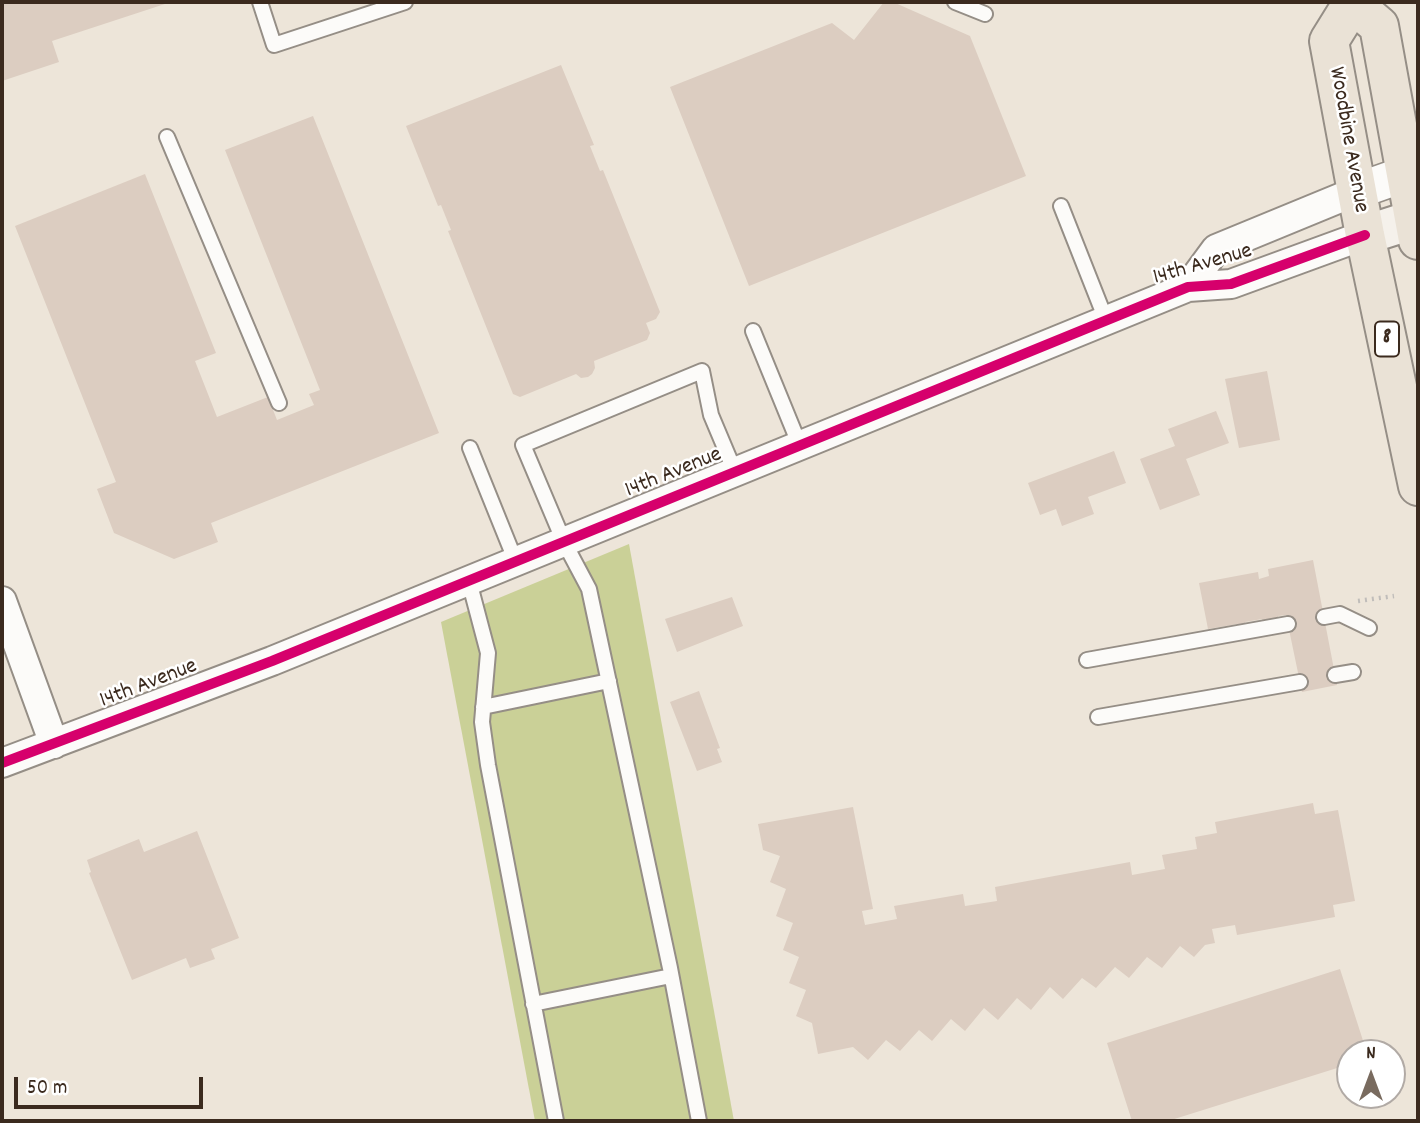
<!DOCTYPE html>
<html>
<head>
<meta charset="utf-8">
<style>
  body { margin:0 }
  #map { position:relative; width:1420px; height:1123px; overflow:hidden; background:#ede5d9; font-family:Dekko,sans-serif }
  canvas { display:block }
  .frame { position:absolute; inset:0; border:4px solid #3b2a1e; pointer-events:none }
  .north { position:absolute; left:1336px; top:1039px; width:70px; height:70px; box-sizing:border-box; background:#fff; border:2px solid #b1aaa5; border-radius:50%; rotate:0deg; font-size:19px; font-weight:700; line-height:28px; text-align:center; color:#3b2a1e }
  .north::after { content:''; display:block; margin:auto; width:24px; height:32px; background:#796b5f; clip-path:polygon(50% 0,100% 100%,50% 72%,0 100%) }
  .scale { position:absolute; left:14px; top:1077px; width:189px; height:32px; box-sizing:border-box; border:4px solid #3b2a1e; border-top:0; padding-left:9px; font-size:21px; line-height:24px; white-space:nowrap; color:#3b2a1e; -webkit-text-stroke:5px #fff; paint-order:stroke }
</style>
</head>
<body>
<div id="map">
<canvas width="1420" height="1123"></canvas>
<div class="frame"></div>
<div class="north">N</div>
<div class="scale">50 m</div>
</div>
<script>
const context = document.querySelector('canvas').getContext('2d');
context.lineJoin = 'round';
function fillPath(path, color) {
  context.fillStyle = color;
  context.fill(path, 'evenodd');
}
function trace(path, color, width, dash) {
  context.strokeStyle = color;
  context.lineWidth = width;
  context.lineCap = dash ? 'butt' : 'round';
  context.setLineDash(dash || []);
  context.stroke(path);
}
function write(font, color, halo, rows, align = 'center') {
  context.font = font + ' Dekko,sans-serif';
  context.lineWidth = 5;
  context.setLineDash([]);
  context.textBaseline = 'middle';
  context.strokeStyle = halo;
  context.fillStyle = color;
  for (const [text, x, y, turn = 0] of rows) {
    context.save();
    context.translate(x, y);
    context.rotate((+turn || 0) * Math.PI / 180);
    context.textAlign = isNaN(turn) ? turn : align;
    if (halo) context.strokeText(text, 0, 0);
    context.fillText(text, 0, 0);
    context.restore();
  }
}
fillPath(new Path2D(`
  M629,544L734,1121H535L441,622Z`), '#cad097');
fillPath(new Path2D(`
  M2,2H171L52,41L59,62L2,81Z
  M884,2H893L970,36L1026,176L749,286L670,87L832,23L854,40Z
  M561,65L594,145L590,146L600,171L603,170L660,312L656,319L646,323L650,333L647,340L594,361L595,368L592,374L588,377L581,378L576,374L520,397L513,394L448,231L451,230L441,205L438,206L406,126Z
  M313,116L439,433L211,523L218,542L174,559L114,533L97,489L116,482L15,226L145,174L216,353L195,361L217,417L268,397L277,420L314,405L309,394L320,390L225,150Z
  M1267,371L1280,440L1239,448L1225,379Z
  M1216,411L1229,443L1186,459L1200,495L1160,510L1140,459L1175,446L1168,429Z
  M1114,451L1126,483L1088,497L1094,514L1062,526L1056,509L1040,515L1028,483Z
  M1313,560L1337,685L1302,692L1286,615L1278,616L1279,620L1263,623L1262,619L1245,622L1246,626L1239,628L1238,624L1208,629L1199,583L1258,572L1259,579L1269,576L1268,569Z
  M732,597L743,626L677,652L665,619Z
  M699,691L720,748L717,749L722,762L697,771L670,702Z
  M1313,803L1315,814L1338,810L1355,901L1333,905L1335,917L1237,935L1235,925L1212,929L1215,943L1205,945L1194,957L1180,946L1162,968L1147,957L1129,978L1115,967L1096,988L1082,978L1063,999L1050,987L1031,1010L1017,998L998,1020L984,1008L965,1031L951,1019L932,1041L919,1030L900,1051L886,1040L868,1060L853,1047L818,1054L812,1023L796,1016L806,990L789,983L799,957L783,950L793,923L776,916L786,889L770,882L780,856L763,850L758,824L853,807L873,909L862,911L865,925L897,919L894,906L963,894L965,906L997,901L995,887L1130,862L1132,875L1165,869L1162,855L1197,849L1195,837L1217,833L1215,822Z
  M197,831L239,938L211,949L215,959L190,968L186,958L132,980L89,873L91,872L87,860L139,839L144,852Z
  M1340,969L1367,1053H1350V1064L1168,1121H1132L1107,1043Z`), '#dccdc1');
const service = new Path2D(`
  M260,2L274,45L405,2
  M955,2L985,14
  M167,137L279,403
  M1061,206L1106,320
  M753,331L800,446
  M470,448L516,562
  M469,581L488,653L482,722L488,765L556,1121
  M1324,617L1340,614L1369,628
  M1087,660L1288,624
  M1335,675L1353,672
  M483,707L609,681
  M1098,717L1300,682
  M533,1004L671,976
  M699,1121L670,968L589,589L564,542L523,445L702,371L711,415L735,472`);
const minor = new Path2D(`
  M1188,287L1216,249L1357,191
  M2,601L54,744
  M2,763L272,661L1188,287L1231,284L1365,235`);
const tertiary = new Path2D(`
  M1357,191L1405,174`);
const secondary = new Path2D(`
  M1365,235L1418,218`);
const primary = new Path2D(`
  M1351,2L1379,26L1418,240
  M1352,4L1329,41L1365,235L1418,486`);
trace(service, '#958e86', 18);
trace(minor, '#958e86', 32);
trace(tertiary, '#958e86', 38);
trace(secondary, '#958e86', 42);
trace(primary, '#958e86', 42);
trace(new Path2D(`
  M1358,601L1394,596`), '#c0bdba', 4.5, [2, 5]);
trace(service, '#fcfbf9', 14);
trace(minor, '#fcfbf9', 28);
trace(tertiary, '#fcfbf9', 35);
trace(secondary, '#f5f1eb', 38);
trace(primary, '#eae2d6', 38);
trace(new Path2D(`
  M2,763L272,661L1188,287L1231,284L1365,235`), '#d6006c', 10);
for (const [x, y, w] of [
  [1387,339,24]
]) {
  const box = new Path2D();
  box.roundRect(x - w / 2, y - 17.5, w, 35, 5);
  context.fillStyle = '#fff';
  context.fill(box);
  trace(box, '#3b2a1e', 2);
}
write('bold 21px', '#3b2a1e', null, [
  ["8",1387,339]
]);
write('23px', '#3b2a1e', '#fff', [
  ["Woodbine Avenue",1347,140,80],
  ["14th Avenue",1203,266,-16],
  ["14th Avenue",674,474,-22],
  ["14th Avenue",149,685,-21]
]);
</script>
</body>
</html>
